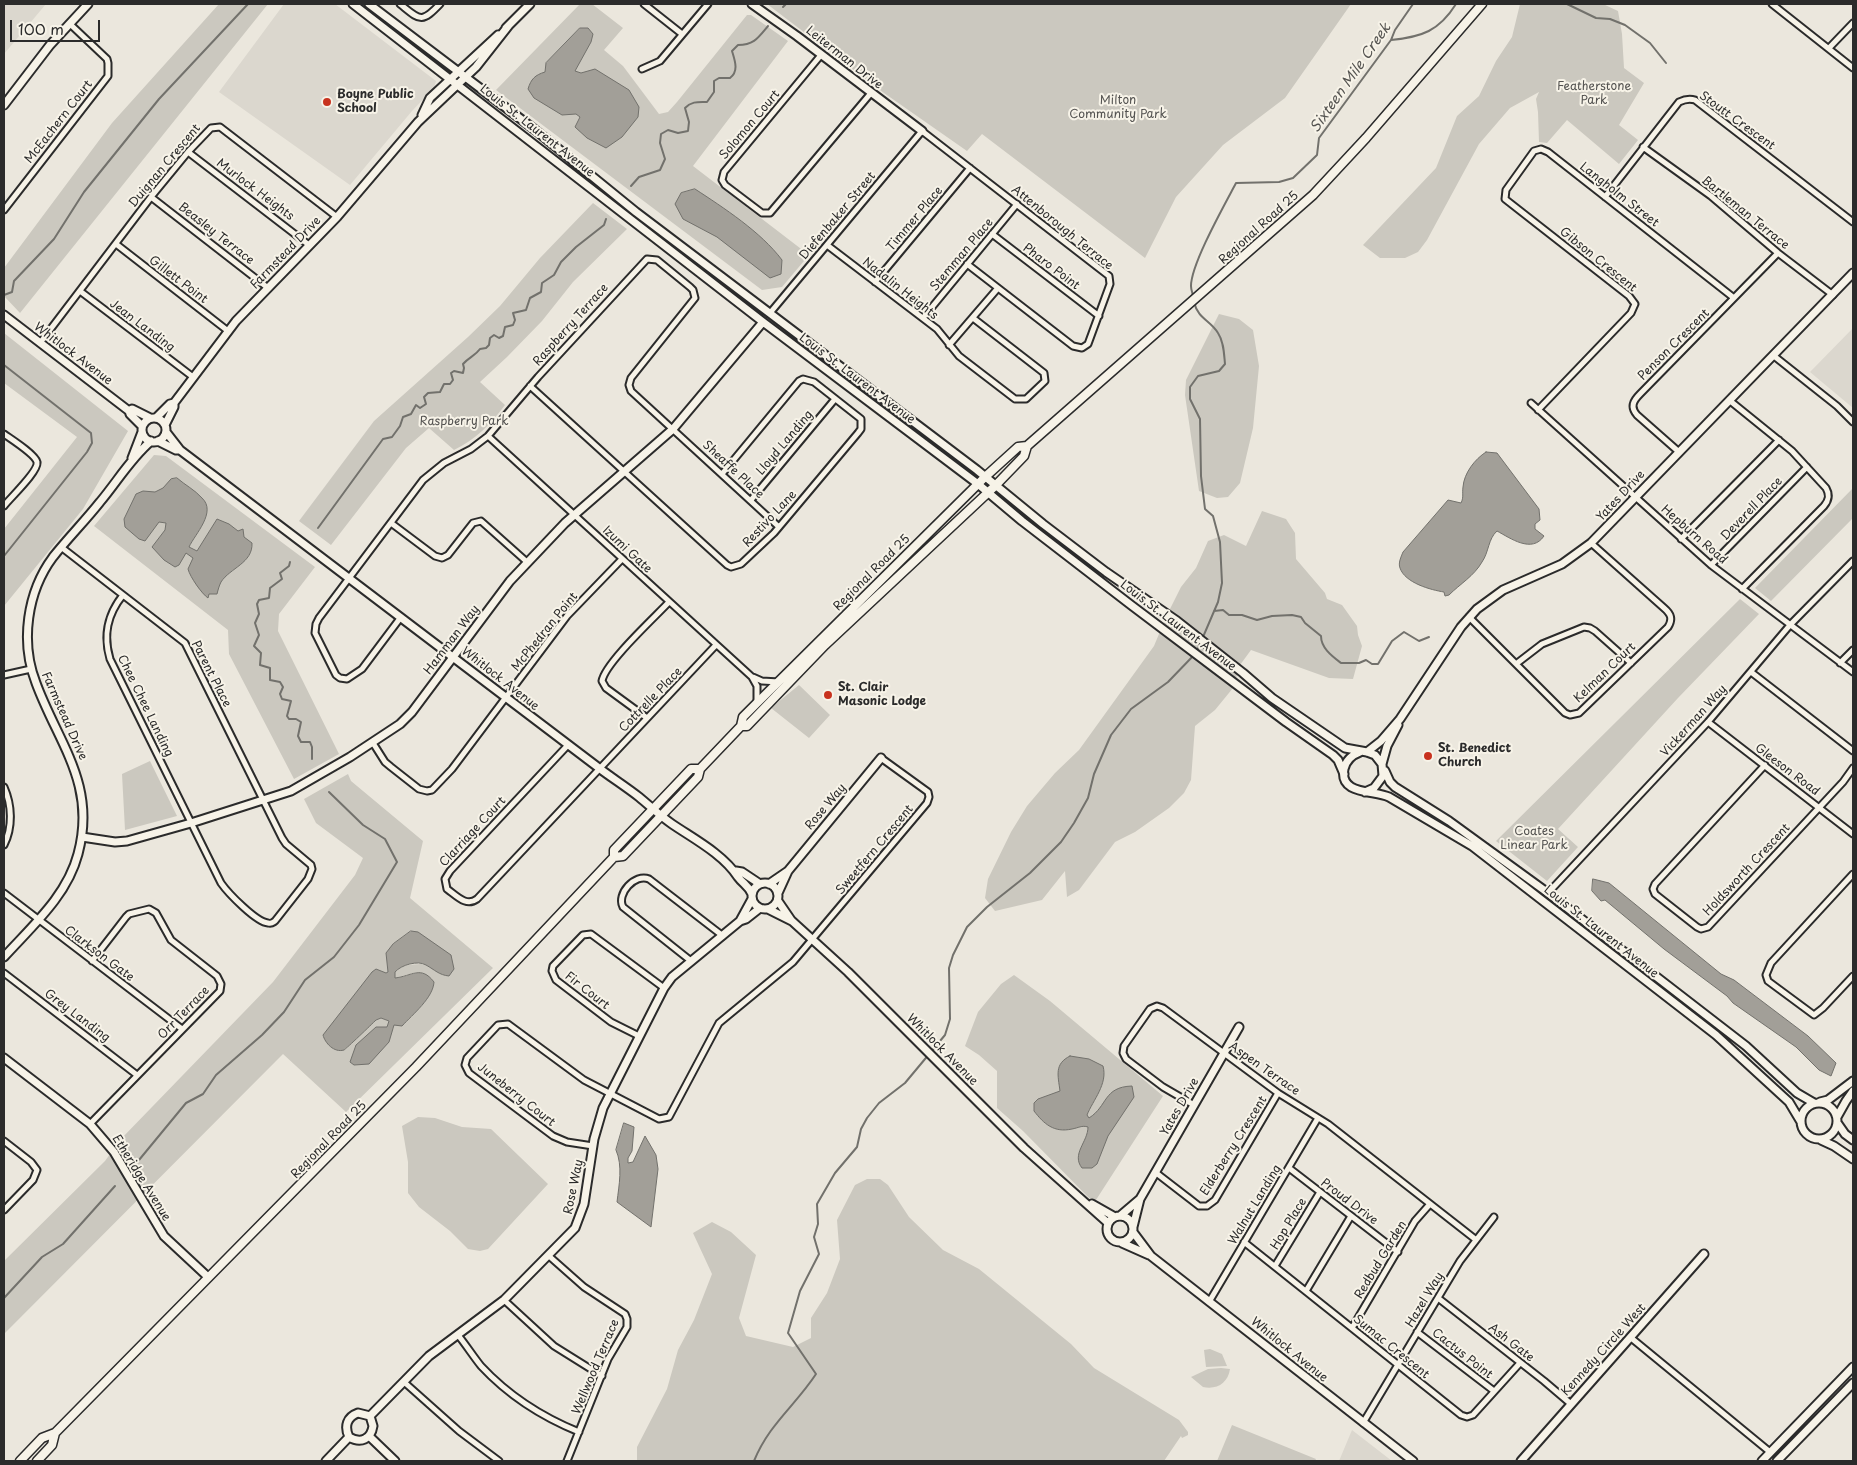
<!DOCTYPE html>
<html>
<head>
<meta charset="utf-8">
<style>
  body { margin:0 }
  #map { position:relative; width:1857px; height:1465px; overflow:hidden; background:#ebe7dd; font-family:"Playpen Sans",sans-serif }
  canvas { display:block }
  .frame { position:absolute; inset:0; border:5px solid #2b2b2b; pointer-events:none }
  .scale { position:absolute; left:10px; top:20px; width:90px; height:22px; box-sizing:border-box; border:2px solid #2b2b2b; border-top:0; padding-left:6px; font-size:15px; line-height:18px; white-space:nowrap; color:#2b2b2b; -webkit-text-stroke:4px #f7f3e8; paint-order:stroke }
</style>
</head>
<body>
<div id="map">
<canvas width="1857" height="1465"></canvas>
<div class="frame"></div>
<div class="scale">100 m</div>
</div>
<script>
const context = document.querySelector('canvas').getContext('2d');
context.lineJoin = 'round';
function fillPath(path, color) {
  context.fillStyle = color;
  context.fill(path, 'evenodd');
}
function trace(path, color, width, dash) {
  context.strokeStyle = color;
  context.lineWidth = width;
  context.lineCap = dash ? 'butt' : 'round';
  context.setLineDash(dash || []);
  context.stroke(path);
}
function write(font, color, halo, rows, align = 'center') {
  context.font = font + ' "Playpen Sans",sans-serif';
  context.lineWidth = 4;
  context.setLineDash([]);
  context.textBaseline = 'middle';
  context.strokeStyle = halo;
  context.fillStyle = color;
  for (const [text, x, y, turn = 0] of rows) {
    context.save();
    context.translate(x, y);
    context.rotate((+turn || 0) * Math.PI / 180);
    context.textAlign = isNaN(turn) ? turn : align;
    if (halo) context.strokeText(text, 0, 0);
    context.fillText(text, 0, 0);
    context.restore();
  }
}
fillPath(new Path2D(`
  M4,4H46L4,54Z
  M284,4H335L436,81L434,88L412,111L350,185L219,92Z
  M1853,328V408L1810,372Z
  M1352,1430L1392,1461H1339Z`), '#dbd7ce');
fillPath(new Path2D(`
  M219,4H268L20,313L4,296V268L112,123Z
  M580,4H592L623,28L604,50L623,66L659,114L668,112L677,102L747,15H751L788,41L693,166L809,255L782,287L762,290L496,90Z
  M767,4H1351L1285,98L1223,145L1176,197L1145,258L982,134L967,151L884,93Z
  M1520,4H1603L1618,11L1622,34L1624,68L1644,83L1619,125L1638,140L1619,164L1567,120L1547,143L1539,142L1538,112L1536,99L1539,92L1510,108L1479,144L1427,240L1418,252L1405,258H1380L1363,245L1436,168L1457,116L1479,96L1496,61L1512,37Z
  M593,203L627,229L573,282L542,321L507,357L480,382L505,405C490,425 476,439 454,450L429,428L406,448L331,545L299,521L374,421L468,337L500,306L540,258Z
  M1219,314L1239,319L1253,330L1259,366L1253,428L1240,483L1228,497L1217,498L1199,491L1185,395L1186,380Z
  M4,333L128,431L83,509L4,606V529L77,437L4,383Z
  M154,455L166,456L315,567L279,614L278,631L339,754L294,779L229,654L228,630L94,526Z
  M1853,488V518L1771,601L1755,588Z
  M1262,511L1286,519L1295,533L1296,559L1325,593L1327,599L1342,605L1357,626L1358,635L1362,646L1353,679L1329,678L1251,650L1240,665L1233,688L1215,710L1195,726L1191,780L1184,793L1169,808L1135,832L1115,842L1079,890L1067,897L1065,871L1042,900L995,911L985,898L988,879L1011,832L1027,806L1055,773L1079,750L1154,646L1166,617L1181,587L1196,568L1208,541L1224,535L1246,546Z
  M1740,599L1759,614L1678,698L1558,829L1578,847L1547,881L1496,841Z
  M799,685L830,715L809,738L771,708Z
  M150,761L177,816L125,830L122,774Z
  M348,774L351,781L423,841L410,898L493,968L346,1112L283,1054L4,1334V1261L105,1161L121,1139L273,982L355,875L363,858L316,823L304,799ZM411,931L424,964C414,964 403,964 395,972V978L417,972L434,982C433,998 413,1014 402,1025H394L393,1029L352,1055L376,1027H387L389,1021L381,1018L376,1020L345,1050L386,973L388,972L393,944Z
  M1014,975L1050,1001L1163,1096L1094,1203L1023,1131L997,1108V1071L979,1055L965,1046L978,1012L1001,984Z
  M418,1117L435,1118L462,1127L491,1129L548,1184L488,1249L480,1251L468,1249L450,1231L419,1207L408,1193V1162L402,1126Z
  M867,1179H880L888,1185L909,1217L943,1250L979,1269L1071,1344L1094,1368L1179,1420L1188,1432V1435L1182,1438L1181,1436L1164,1461H637V1447L667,1389L678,1350L694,1320L712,1274L693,1233L712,1222L731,1232L756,1255L739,1318L746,1336L793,1347L811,1338V1318L827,1293L840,1259L837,1220L855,1185Z
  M1210,1349L1222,1354L1227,1366L1206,1367L1204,1350Z
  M1221,1368L1230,1369C1228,1383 1217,1390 1203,1387L1191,1377L1208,1369Z
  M1232,1425L1316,1459L1315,1461H1217Z`), '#cbc8bf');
const water = new Path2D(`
  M580,28H588L593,34L591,42L575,71L581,73L595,69L629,90L639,107L638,117L622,137L606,148L587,138L575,127L580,117L576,114L562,115L534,98L528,89C531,79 535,75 545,72L546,63Z
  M695,189C724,208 761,232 782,260L781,274L770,278L717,237L683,219L675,204L681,193Z
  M1486,452L1497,453L1539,509L1540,520L1535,524V529L1544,536C1532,554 1510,538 1497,531C1488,539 1489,552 1482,562C1474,576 1460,584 1449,595L1445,596L1444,592C1431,590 1405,583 1400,568C1398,563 1401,557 1403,552L1448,500L1461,503C1464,497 1462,493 1463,487C1464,473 1475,459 1486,452Z
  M177,478C185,485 195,490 202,498C217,512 195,534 189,547L197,551L217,519L229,524L238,531L243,529L244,537L252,543C253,563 230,568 221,582C219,586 218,590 217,594H209L208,598C202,594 190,577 188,569L193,558L186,553L179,565L175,567L164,560L152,547L165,530L166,523L159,522L145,541L139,539L125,527L124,519L136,494L143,491L155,492L163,488L171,479Z
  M1593,879L1609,883L1721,974L1734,980L1808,1036L1836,1063L1831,1076L1819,1070L1796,1047L1733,1003L1727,996L1664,949L1605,900L1601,901L1592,891Z
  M411,931L418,932L451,955L454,969L449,976C439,975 435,970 426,965C418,960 401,965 395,972V978C412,976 421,965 434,982C433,998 413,1014 402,1026L394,1025L389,1042L369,1064L354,1065L350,1062L356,1045L376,1027H387L389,1021L381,1018L376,1020C372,1024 346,1049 344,1050C334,1053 325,1043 323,1035L372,972L376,969L386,973L388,972L386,953L393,944Z
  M1070,1056L1089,1059L1103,1066C1108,1084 1093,1100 1087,1115L1089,1118C1108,1106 1103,1087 1132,1086L1134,1097L1108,1136L1097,1164L1092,1168H1082C1071,1154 1088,1142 1088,1127C1082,1125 1078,1128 1072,1129C1054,1133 1044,1124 1034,1111V1103L1038,1099L1060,1091C1058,1075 1054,1064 1070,1056Z
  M624,1123L634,1127L632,1151L628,1158V1163L633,1162L645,1136L656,1155L658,1169L651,1227L617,1202C619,1185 623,1166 616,1150Z`);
fillPath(water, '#a29f98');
trace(water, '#72716c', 1);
trace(new Path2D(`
  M1567,4L1596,18L1610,19L1625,25L1650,43L1666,63
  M783,7L786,4
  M1391,40C1422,37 1439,31 1456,4
  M631,186L639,177L660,170L665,159L660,143L661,134L668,130L678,133L688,131L689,122L685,108C692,101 698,102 707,102L714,92V81L719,78H730C739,71 735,61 732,51L738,45C754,45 758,38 768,26
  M4,295L12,292L14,281L54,239L84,192L159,99L248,4
  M1193,297C1193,294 1191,290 1191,286C1191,264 1225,204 1236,183L1279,182L1293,178L1317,155L1319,138L1391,40L1395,30L1413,4
  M1194,302C1198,319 1210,320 1218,333C1224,342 1224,354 1225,364L1219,371L1198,376L1190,387V399L1200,419L1201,476L1205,509L1213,516L1220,542L1222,583L1218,602L1203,637
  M4,365L91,433L92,443L87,452L4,556
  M318,528L383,439L392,437L400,426L403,417L411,414L416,405L420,408L426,404L424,397L428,393L440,392L444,384H450L453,380L451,373L454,371L463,373L464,368L463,364C469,357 475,356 480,349L486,348L489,345L490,338L494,335L499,338L503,336L505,327L513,325L515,320L513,313L526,310L530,298L541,292L542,283L554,275L561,262L576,247L604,225L606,219
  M290,562L289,566L280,573L282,579L270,588L269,598L259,600L257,604L259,614L255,623L259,635L254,646L261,653L260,665L270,668V680L280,682L283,687L280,694L282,699L291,701L287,716L289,719H296L301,722L298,736L301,742H310L312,747V759
  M1214,611L1223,610L1229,615H1242L1257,620L1272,616L1292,615L1301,617L1305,623L1321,636C1321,648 1332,656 1341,663H1359L1366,660L1372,664H1378L1392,641L1404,632L1419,641L1429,637
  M1197,651L1201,642
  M139,1160L186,1103L203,1094L216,1075L262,1035L284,1012L305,980L334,957L359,925L397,862L385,839L363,825L329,792
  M4,1298L42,1257L63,1244L115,1186
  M754,1461C769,1424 795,1406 816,1374L788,1333L800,1291L819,1254L814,1237L818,1224L817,1204L835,1173L857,1147L861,1129L867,1118L879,1103L905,1083L945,1035L950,1019L949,968L953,955L967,927L987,907L1030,873L1061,842L1074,823L1088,798L1094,774L1111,735L1131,709L1168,682L1194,655`), '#72716c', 2);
const street = new Path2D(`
  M400,4C420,20 421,24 440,4
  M644,4L682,34
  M1772,4L1853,68
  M1829,48L1853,23
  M821,55L724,172L722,180L725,185L762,213H770L871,93
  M642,69L660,61L708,4
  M1643,147L1711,196L1778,253L1833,295
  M188,152L309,245
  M151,197L268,288
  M1605,197L1679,102C1685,99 1689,98 1695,100L1853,222
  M4,210L108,76V63L107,59L70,24
  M992,234L1099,316
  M116,244L228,331
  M827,245L937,329L959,356L1015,399H1026L1045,381L1044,373L973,318
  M875,282L970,168
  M80,291L193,377
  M770,313L922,131L1109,276L1110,284L1088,344L1082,348L1073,346L967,264
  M923,318L1017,204
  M40,343L151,197L188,152L211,128L220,127L337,217
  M949,345L998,288
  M1774,356L1837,406L1853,422
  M530,386L727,565L731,567L741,564L774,533L858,433L861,429V419L814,382L803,379L799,381L722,474
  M1729,400L1792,451L1826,488C1830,495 1829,500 1824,506L1742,589
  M1531,403L1711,565L1853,672
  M1538,410L1631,313L1635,304L1629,296L1505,199L1506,190L1534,151L1541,149L1548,152L1734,298
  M4,434C11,439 35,454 37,462C39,471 10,498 4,506
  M488,436L752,677L757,686V703
  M1679,452L1637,415C1630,407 1633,401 1640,394L1778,253
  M751,500L835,399
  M391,523L435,556L442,558L448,555L473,523L481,521L527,562
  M1681,539L1779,440
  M61,547L185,643L282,838L286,844L311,865L312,869L308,879L275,921C272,923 272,924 268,923C256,922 228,893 221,883L110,659C103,635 107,615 123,595
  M1711,565L1807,467
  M401,617L362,669L347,679L340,678L336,675L315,633L316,624L319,618L423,480L444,463L471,449L488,436L538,377L647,259L657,260L690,287L693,290L695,298L631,378L629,385L631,391L779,527
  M1469,617L1565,713L1570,715L1579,713L1668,627C1673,619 1671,614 1664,608L1591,543
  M1840,663L1853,650
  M1516,664L1542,644L1584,627L1590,628L1595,631L1631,663
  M1751,672L1853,751
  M4,675L31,669
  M753,677L762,681L779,682
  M647,718L606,688L602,681C605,663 654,618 669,602
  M1708,722L1853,834
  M373,743L385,762L391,767L419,789L427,791L432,790L452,769L567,616L622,559
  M568,745L450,871L445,879L447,889C457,896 466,907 477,899L716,645
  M1765,765L1655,884L1653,889L1655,894L1697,927L1701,929L1708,927L1843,782L1853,768
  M4,787C12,805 13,827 4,845
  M1853,874L1771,963L1766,975L1768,981L1814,1015L1823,1008L1853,976
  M4,893L182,1029
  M1548,893L1708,722L1790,625L1853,561
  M691,961L623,907C616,894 635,873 649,879L723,936
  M4,973L137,1075
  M639,1036L611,1022L556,980L552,971L553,966L583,935L591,934L664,988
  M1194,1105L1163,1087L1126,1059L1123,1053L1124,1046L1150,1009L1157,1006L1163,1008L1278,1093L1328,1124L1475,1239
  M90,1124L220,991L221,984L217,976L171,940L156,913L149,909L129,914L126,917L92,961
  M4,1141L31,1162L37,1170L33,1180L4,1210
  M593,1146L567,1142L553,1136L469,1073L465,1065L467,1058L498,1025L508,1024L584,1080L659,1119L669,1117L719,1023L793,962L927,803L929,797L928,792L881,758
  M1289,1168L1398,1252
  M1155,1172L1199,1206H1207L1215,1200L1278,1093
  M1244,1242L1461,1415L1467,1417L1473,1415L1520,1363
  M549,1256L584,1287L625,1314L627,1319V1327L608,1359L567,1461
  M1275,1266L1320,1192
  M1306,1291L1351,1216
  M1438,1298L1544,1381L1571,1404
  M504,1300L554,1346L602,1376
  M1209,1302L1318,1118
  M1352,1328L1415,1221L1430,1204
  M1417,1332L1494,1391
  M458,1335C466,1345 473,1356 481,1366C508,1395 542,1417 579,1432
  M1630,1337L1770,1452
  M404,1382L459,1431L499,1461
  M1363,1423L1460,1261L1494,1217`);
const secondary = new Path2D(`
  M353,4L763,322L978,484L1022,521L1131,605L1286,722L1333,755L1338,760L1344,774
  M369,4L534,129L636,212L977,470L1043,524L1106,572L1177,621L1243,673L1272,698L1345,748L1367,752L1375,755L1382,764L1383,776L1374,788L1365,792
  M752,4L797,36L922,131
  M506,28L530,4
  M4,105L50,45L88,4
  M422,115L430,98L498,35
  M4,315L129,411L130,414L142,426
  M129,411L132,409L150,418
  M142 430a12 12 0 1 1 24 0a12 12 0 1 1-24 0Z
  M156,418L170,404L174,403L236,321L337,217L418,122L476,67L509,25
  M165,425L174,407V403
  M166,432L180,450L595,765C609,776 625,786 639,797C650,806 660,816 672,824C694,839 723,854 738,877C743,884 748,885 752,894
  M158,441L176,450H180
  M132,458L142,432
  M1360,752C1352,755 1346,760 1344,769C1339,795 1374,790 1389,797L1472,846L1716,1035L1789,1102L1801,1122
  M1367,752L1381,741L1400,719L1461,627L1477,609L1503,590L1562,564L1591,543L1853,273
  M1382,764L1387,746L1398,725
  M1385,771L1390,782L1395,787L1449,821L1548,893L1746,1046L1797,1093L1814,1103
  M82,837L115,842L127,841L191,823L291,791L350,757L400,724L412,712L510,581L565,523L673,429L763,322
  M736,871L742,872L760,884
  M752 896a13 13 0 1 1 26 0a13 13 0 1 1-26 0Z
  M769,884L788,871
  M778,893L788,871L881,758
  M778,901L791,920
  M768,909L792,921L848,972L1024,1148L1108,1223
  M740,921L752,899
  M4,957C32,926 67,896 78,854C97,784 58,743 36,683C20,642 27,592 53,557C68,538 85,521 100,502C117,482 130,459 151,441
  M4,1058L90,1124L114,1152L164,1236L208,1277
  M1820,1102L1828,1100L1853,1081
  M1801 1121a18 18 0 1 1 36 0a18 18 0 1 1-36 0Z
  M1837,1117L1846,1101L1853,1091
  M1838,1124L1845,1134L1853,1140
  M1821,1140L1834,1146L1853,1159
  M1092,1204L1115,1217
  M1107 1229a13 13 0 1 1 26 0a13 13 0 1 1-26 0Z
  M1120,1216L1140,1199
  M1133,1227L1140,1199L1239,1027
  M1133,1232L1151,1256L1413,1461
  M1122,1243L1149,1255
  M358,1413L370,1416L373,1426C371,1439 361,1444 349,1437C344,1426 347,1417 358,1413Z
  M370,1416L429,1356L504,1300L575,1228L584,1204L594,1139L603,1108L664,988L672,977L740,921L746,919L760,908
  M369,1436L395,1461
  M326,1461L349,1437
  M1521,1461L1704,1254
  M1762,1461L1853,1367
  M1777,1461L1853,1383`);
const primary = new Path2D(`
  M741,726H747L825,645L995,486L1024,456L1027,446L1313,195L1366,138L1482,4
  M614,857L623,856L698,777L700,769L741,726L743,717L757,703L985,477L1018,447L1027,446
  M20,1461L42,1438L55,1433L416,1067L614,857V850L691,769H700
  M37,1461L52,1445L55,1433`);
trace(street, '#2b2b2b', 9);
trace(secondary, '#2b2b2b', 11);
trace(primary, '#2b2b2b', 11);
trace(street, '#f7f3e8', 5);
trace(secondary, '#f7f3e8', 7);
trace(primary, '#f7f3e8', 8);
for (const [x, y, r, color] of [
  [327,102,5,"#c8321e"],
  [828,695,5,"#c8321e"],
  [1428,756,5,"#c8321e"]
]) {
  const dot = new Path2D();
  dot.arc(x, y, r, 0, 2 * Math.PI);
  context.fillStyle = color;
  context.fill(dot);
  trace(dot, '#f7f3e8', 2);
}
write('12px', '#2b2b2b', '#f7f3e8', [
  ["Leiterman Drive",844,58,38],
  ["Stoutt Crescent",1737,121,36],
  ["McEachern Court",59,122,-52],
  ["Solomon Court",750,125,-50],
  ["Louis St. Laurent Avenue",537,131,38],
  ["Duignan Crescent",165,166,-50],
  ["Murlock Heights",255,190,37],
  ["Langholm Street",1619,195,38],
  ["Bartleman Terrace",1745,213,39],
  ["Diefenbaker Street",838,216,-50],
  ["Timmer Place",915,219,-50],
  ["Attenborough Terrace",1062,228,39],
  ["Regional Road 25",1259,228,-42],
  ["Beasley Terrace",216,234,38],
  ["Farmstead Drive",286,253,-46],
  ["Stemman Place",962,255,-50],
  ["Gibson Crescent",1598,260,39],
  ["Pharo Point",1051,267,37],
  ["Gillett Point",178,280,37],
  ["Nadalin Heights",900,289,38],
  ["Raspberry Terrace",571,325,-48],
  ["Jean Landing",142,326,37],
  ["Penson Crescent",1674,345,-45],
  ["Whitlock Avenue",73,354,37],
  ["Louis St. Laurent Avenue",857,379,37],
  ["Lloyd Landing",785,443,-50],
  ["Sheaffe Place",733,470,43],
  ["Yates Drive",1621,496,-47],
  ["Deverell Place",1752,509,-46],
  ["Restivo Lane",770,519,-47],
  ["Hepburn Road",1694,535,41],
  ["Izumi Gate",627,550,43],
  ["Regional Road 25",872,573,-45],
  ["Louis St. Laurent Avenue",1178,626,37],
  ["McPhedran Point",545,632,-51],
  ["Hamman Way",452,640,-53],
  ["Kelman Court",1605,673,-44],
  ["Parent Place",211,674,63],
  ["Whitlock Avenue",500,679,38],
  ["Cottrelle Place",651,700,-46],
  ["Chee Chee Landing",145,706,64],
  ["Farmstead Drive",64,716,66],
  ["Vickerman Way",1694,721,-48],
  ["Gleeson Road",1787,770,37],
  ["Rose Way",826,807,-50],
  ["Clarriage Court",473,832,-47],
  ["Sweetfern Crescent",875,850,-50],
  ["Holdsworth Crescent",1747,870,-47],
  ["Louis St. Laurent Avenue",1601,932,38],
  ["Clarkson Gate",99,954,37],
  ["Fir Court",587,991,38],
  ["Orr Terrace",184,1013,-46],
  ["Grey Landing",77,1016,37],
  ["Whitlock Avenue",942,1050,45],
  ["Aspen Terrace",1264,1069,35],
  ["Juneberry Court",516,1095,38],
  ["Yates Drive",1180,1107,-60],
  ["Regional Road 25",329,1140,-46],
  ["Elderberry Crescent",1234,1146,-58],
  ["Etheridge Avenue",141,1178,58],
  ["Rose Way",574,1187,-78],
  ["Proud Drive",1349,1202,37],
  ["Walnut Landing",1255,1205,-59],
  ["Hop Place",1289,1224,-59],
  ["Redbud Garden",1381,1260,-59],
  ["Hazel Way",1425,1300,-59],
  ["Ash Gate",1511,1343,38],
  ["Sumac Crescent",1391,1347,39],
  ["Whitlock Avenue",1289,1350,39],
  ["Kennedy Circle West",1604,1350,-48],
  ["Cactus Point",1462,1354,38],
  ["Wellwood Terrace",596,1367,-67]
]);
write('12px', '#535250', '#f7f3e8', [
  ["Featherstone",1594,87],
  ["Park",1594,101],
  ["Milton",1118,101],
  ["Community Park",1118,115],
  ["Raspberry Park",464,422],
  ["Coates",1534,832],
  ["Linear Park",1534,846]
]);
write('bold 12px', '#2b2b2b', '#f7f3e8', [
  ["Boyne Public",337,95],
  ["School",337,109],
  ["St. Clair",838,688],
  ["Masonic Lodge",838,702],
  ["St. Benedict",1438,749],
  ["Church",1438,763]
], 'left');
write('italic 14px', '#555451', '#f7f3e8', [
  ["Sixteen Mile Creek",1351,78,-55]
]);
</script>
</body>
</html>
